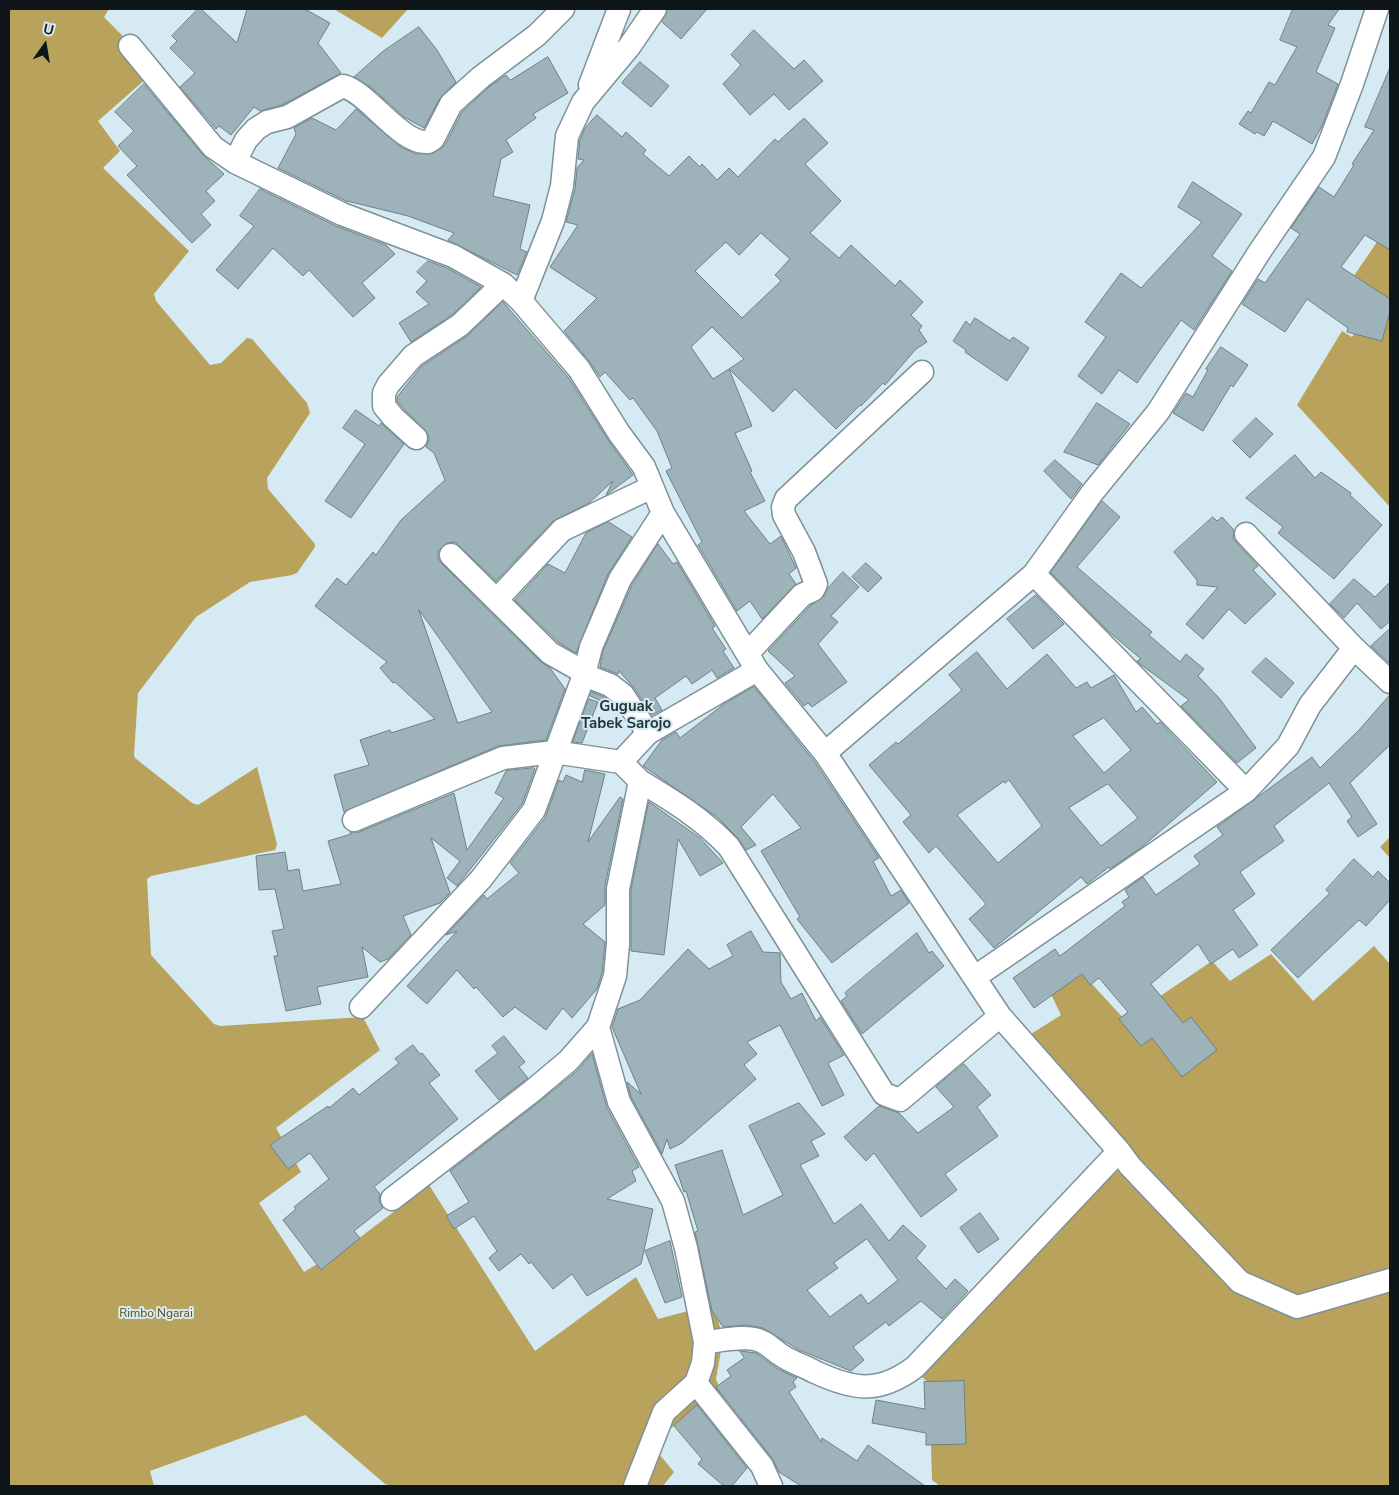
<!DOCTYPE html>
<html>
<head>
<meta charset="utf-8">
<style>
  body { margin:0 }
  #map { position:relative; width:1399px; height:1495px; overflow:hidden; background:#d5eaf2; font-family:"Nunito Sans",sans-serif }
  canvas { display:block }
  .frame { position:absolute; inset:0; border:10px solid #0f1619; pointer-events:none }
  .north { position:absolute; left:20px; top:20px; width:50px; height:50px; -webkit-text-stroke:4px #d5eaf2; paint-order:stroke; rotate:13deg; font-size:14px; font-weight:700; line-height:20px; text-align:center; color:#0f1619 }
  .north::after { content:''; display:block; margin:auto; width:18px; height:22px; background:#0f1619; clip-path:polygon(50% 0,100% 100%,50% 72%,0 100%) }
</style>
</head>
<body>
<div id="map">
<canvas width="1399" height="1495"></canvas>
<div class="frame"></div>
<div class="north">U</div>
</div>
<script>
const context = document.querySelector('canvas').getContext('2d');
context.lineJoin = 'round';
function fillPath(path, color) {
  context.fillStyle = color;
  context.fill(path, 'evenodd');
}
function trace(path, color, width, dash) {
  context.strokeStyle = color;
  context.lineWidth = width;
  context.lineCap = dash ? 'butt' : 'round';
  context.setLineDash(dash || []);
  context.stroke(path);
}
function write(font, color, halo, rows, align = 'center') {
  context.font = font + ' "Nunito Sans",sans-serif';
  context.lineWidth = 4;
  context.setLineDash([]);
  context.textBaseline = 'middle';
  context.strokeStyle = halo;
  context.fillStyle = color;
  for (const [text, x, y, turn = 0] of rows) {
    context.save();
    context.translate(x, y);
    context.rotate((+turn || 0) * Math.PI / 180);
    context.textAlign = isNaN(turn) ? turn : align;
    if (halo) context.strokeText(text, 0, 0);
    context.fillText(text, 0, 0);
    context.restore();
  }
}
fillPath(new Path2D(`
  M9,9H109L104,17L156,70L98,121L120,151L103,168L189,251L154,294L156,301L210,365L221,363L247,338L252,339L307,403L310,413L267,478L268,489L315,544V547L297,573L292,575L250,582L196,617L138,693L134,755L135,758L192,803L198,805L257,767L277,844L275,850L151,876L147,879L151,955L214,1024L220,1026L363,1017L380,1050L276,1128L301,1172L259,1203L304,1272L358,1239L429,1185L535,1351L636,1277L658,1319L714,1304L723,1339L716,1379L721,1392L650,1443L674,1472L663,1486H392L385,1484L305,1415L150,1471L154,1486H9Z
  M334,9H408L382,38Z
  M1377,242L1390,249V507L1297,405L1342,331L1352,337L1374,303L1349,283Z
  M1390,837V858L1380,847Z
  M1374,946L1390,964V1486H940L932,1480L929,1383L922,1377L947,1343L1057,1235L1090,1194L1119,1170L1107,1129L1031,1034L1061,1015L1049,990L1080,971L1125,1020L1212,961L1230,981L1271,954L1313,1001Z`), '#b8a25c');
const building = new Path2D(`
  M198,9H201L237,43L247,9H305L330,23L318,43L341,73L282,105L260,111L254,107L231,135L219,126L216,129L180,87L195,73L170,48L177,41L172,36Z
  M668,9H707L681,39L662,22Z
  M1293,9H1339L1328,25L1335,28L1316,72L1338,84L1322,126L1312,144L1273,121L1264,136L1257,132L1255,134L1239,124L1248,111L1251,113L1269,82L1275,85L1297,47L1280,40Z
  M419,27L437,50L456,82L440,98L424,128L404,117L372,88L354,77L382,52Z
  M754,30L794,69L804,60L823,81L789,110L774,94L750,115L723,84L741,65L731,55Z
  M548,57L568,93L533,114L536,118L506,140L513,152L501,159L493,196L530,205L520,249L527,252L517,275L448,240L454,233L408,216L347,201L348,202L278,168L296,134L294,128L312,118L336,130L356,109L401,147L416,154L434,153L445,145L462,112L489,87L506,75L510,80Z
  M640,62L669,86L651,107L622,83Z
  M1390,68V250L1365,235L1341,267L1390,299V312L1382,341L1347,332L1348,328L1307,299L1285,332L1242,304L1258,279L1265,283L1300,234L1291,228L1319,187L1334,197L1354,165L1352,164L1374,130L1365,127Z
  M144,84L203,155L224,174L206,191L215,201L201,214L211,225L192,243L127,175L137,166L118,146L134,131L115,112Z
  M597,115L622,137L626,132L646,150L643,154L669,176L689,156L700,167L702,164L717,180L729,168L738,177L775,139L778,142L804,118L828,143L805,164L841,201L810,233L839,258L851,245L895,286L900,280L923,302L911,315L922,326L919,330L927,342L916,349L885,385L883,383L861,406L860,405L836,429L795,389L773,412L729,369L744,359L712,327L691,347L713,379L729,369L752,426L735,433L752,471L750,472L765,501L744,511L770,544L781,536L796,568L789,574L796,584L762,619L750,601L737,611L698,545L702,542L666,471L672,468L657,431L633,398L630,400L605,372L600,377L589,361L564,331L597,298L550,267L578,225L566,222L575,189L577,168L584,160L578,159L580,140L585,128ZM761,233L790,259L775,275L781,281L742,318L695,271L726,242L739,255Z
  M1193,182L1242,214L1212,256L1232,271L1194,330L1181,320L1137,383L1119,370L1102,394L1078,376L1106,337L1085,322L1121,273L1141,288L1202,222L1178,207Z
  M260,189L336,226L386,245L395,254L362,283L375,298L353,317L309,270L303,276L273,248L238,289L216,270L254,226L240,216Z
  M428,261L447,268L481,287L452,315L411,342L399,323L429,304L416,292L427,281L417,272Z
  M503,302L568,377L608,440L633,475L606,495L613,481L589,503L553,521L496,581L455,542L447,543L438,551V558L442,564L541,662L550,668L565,689L546,740L498,746L344,812L334,775L369,765L360,740L390,730L391,733L435,719L395,682L393,683L380,668L387,662L315,606L337,578L346,585L373,552L376,555L401,520L445,480L434,453L426,447L429,440L428,434L403,408L397,401V397L422,366L467,336ZM419,610L492,712L458,723Z
  M975,318L1010,341L1013,337L1029,348L1007,381L965,352L966,350L953,341L966,321L970,325Z
  M1221,347L1248,365L1233,387L1231,385L1203,431L1173,413L1186,393L1193,397L1208,370L1206,369Z
  M1097,403L1130,424L1098,465L1064,452Z
  M356,410L379,426L381,423L404,444L351,518L325,501L365,444L343,428Z
  M1256,418L1273,434L1250,458L1233,441Z
  M1295,455L1315,478L1321,472L1351,493L1350,495L1382,525L1334,579L1278,533L1283,527L1246,498Z
  M1055,460L1082,484L1071,499L1044,471Z
  M1102,501L1120,517L1077,567L1152,632L1149,635L1180,662L1186,654L1204,669L1198,676L1219,698L1256,748L1237,763L1181,706L1189,700L1140,664L1137,661L1141,659L1108,631L1051,573Z
  M1213,517L1217,521L1222,517L1234,530L1233,539L1258,566L1253,570L1276,594L1245,624L1229,609L1203,639L1186,624L1218,587L1197,585V580L1174,552Z
  M609,522L632,537L608,574L576,653L558,642L515,600L548,564L565,573L586,533Z
  M658,544L673,564L677,562L715,626L712,628L726,649L723,651L734,668L717,678L712,670L692,684L686,676L655,698L662,710L652,715L634,688L619,671L618,674L600,667L603,651L632,585Z
  M866,563L882,578L868,592L852,577Z
  M843,572L859,587L831,616L838,622L818,644L847,682L812,707L808,703L804,706L785,683L795,676L768,651L810,606L824,596L829,587Z
  M1354,579L1375,597L1390,582V621L1381,629L1357,603L1344,618L1330,604Z
  M1036,595L1064,624L1033,649L1007,619Z
  M1390,629V664L1371,646Z
  M977,652L1007,689L1047,654L1076,688L1087,682L1091,688L1114,675L1136,712L1142,707L1157,724L1160,722L1217,782L1143,846L1110,869L1109,867L1087,884L1081,877L994,948L969,919L986,904L936,846L929,853L903,822L911,815L869,765L896,742L898,744L962,690L949,675ZM1104,718L1131,750L1104,773L1073,736ZM1009,780L1042,826L998,863L957,815L1004,781L1005,783ZM1108,784L1138,818L1101,846L1069,808Z
  M1266,658L1294,683L1281,698L1252,672Z
  M754,687L814,761L879,858L873,861L891,896L901,890L909,903L832,963L797,919L800,917L761,851L801,828L773,794L741,827L756,845L746,850L738,838L717,817L643,766L662,740L676,732L680,738L724,704Z
  M592,692L604,697L607,699L606,703L590,696Z
  M1390,695V745L1350,783L1377,824L1358,837L1347,821L1352,817L1329,783L1274,826L1284,841L1240,872L1255,894L1233,910L1258,945L1239,958L1233,949L1211,964L1198,944L1151,984L1183,1023L1191,1017L1217,1050L1182,1077L1152,1038L1141,1046L1119,1019L1128,1012L1099,978L1090,985L1082,974L1034,1008L1013,978L1055,949L1060,956L1125,906L1122,902L1129,897L1125,890L1143,877L1156,895L1200,864L1194,856L1223,835L1217,827L1312,757L1320,768L1359,730Z
  M589,699L598,702L582,743L573,742Z
  M534,768L535,769L522,804L457,886L447,878L460,861L431,838L450,893L440,903L403,916L411,935L388,959L380,962L362,947L368,977L317,987L321,1004L286,1011L274,956H278L272,931L284,929L275,889L259,890L256,856L285,852L288,871L299,869L303,891L341,884L328,841L351,834L350,832H359L454,793L467,850L504,798L495,793L506,771Z
  M585,770L605,774L588,842L620,797L623,799L605,886V905L583,924L605,942L602,973L597,989L572,1018L563,1008L546,1030L515,1007L503,1017L476,987L474,989L457,970L427,1004L407,986L457,931L446,935L484,895L487,899L519,873L510,863L545,818L559,780L563,782L566,775L582,782Z
  M649,802L700,838L723,863L700,876L678,839L664,955L631,951V890Z
  M1354,859L1373,877L1378,871L1390,883V900L1366,926L1359,920L1298,978L1271,950L1330,893L1326,890Z
  M751,931L763,952L780,953L781,982L791,999L802,993L816,1021L820,1017L844,1055L828,1063L844,1095L822,1106L780,1025L747,1042L757,1054L744,1065L756,1079L682,1143L670,1149L667,1139L662,1154L631,1097L627,1082L641,1094L612,1027L618,1009L640,1000L688,949L709,969L733,956L727,945Z
  M917,933L929,953L932,951L944,966L862,1034L841,1001L847,996L845,993Z
  M504,1036L525,1062L519,1067L528,1078L499,1100L475,1071L498,1053L492,1046Z
  M413,1045L420,1054L422,1053L440,1075L429,1083L458,1119L374,1187L380,1194L379,1201L383,1208L354,1231L360,1238L321,1270L283,1220L296,1209L294,1207L329,1179L310,1153L288,1169L270,1145L328,1106L329,1108L353,1088L359,1095L399,1063L395,1059Z
  M592,1054L607,1108L639,1167L632,1171L636,1181L607,1199L653,1209L641,1264L587,1296L572,1274L553,1289L531,1262L529,1264L521,1254L499,1271L489,1258L497,1251L474,1216L454,1229L446,1216L469,1202L450,1171L539,1102L577,1071Z
  M964,1064L991,1095L977,1107L998,1136L945,1174L957,1190L921,1217L874,1153L866,1161L844,1137L879,1106L899,1113L918,1133L954,1107L936,1087Z
  M799,1103L825,1134L811,1141L819,1156L800,1165L834,1224L861,1204L889,1241L903,1225L926,1246L916,1258L946,1289L955,1279L968,1291L942,1319L921,1301L889,1326L886,1322L853,1347L864,1360L851,1371L799,1350L763,1328L746,1325L723,1327L712,1311L695,1232L698,1231L686,1191L684,1192L675,1165L722,1150L743,1215L783,1195L749,1126ZM867,1239L898,1280L868,1304L861,1294L830,1317L807,1290L838,1268L834,1263Z
  M980,1213L999,1239L978,1253L960,1228Z
  M670,1241L682,1297L665,1303L645,1251Z
  M740,1351L756,1353L778,1369L797,1378L793,1382L796,1387L789,1392L821,1442L822,1438L857,1461L868,1445L925,1486H801L779,1472L772,1458L716,1387L731,1376L727,1370L744,1358Z
  M964,1381L966,1444L926,1445V1433L872,1423L876,1400L925,1409L924,1382Z
  M697,1405L747,1468L732,1486H724L698,1464L702,1459L674,1426Z`);
fillPath(building, '#9db2b9');
trace(building, '#6e8188', 1);
const street = new Path2D(`
  M130,46L213,147L235,162L342,214L453,256L503,284L521,301L579,369L619,433L644,467L663,513L757,670L825,753L1000,1016L1119,1151L1130,1166L1240,1282L1297,1307L1390,1280
  M590,85L619,9
  M235,162L246,140L256,129L267,122L287,117L343,86C368,92 401,145 428,142L433,139L451,104L481,77L537,35L563,9
  M521,301L553,221L562,186L567,136L583,102L629,47L655,9
  M416,438L393,417L384,406V393L388,385L413,356L460,325L503,284
  M1246,534L1354,648L1390,682
  M451,555L550,653L580,670L584,675L610,685L623,695L648,733
  M1034,574L1246,791
  M495,598L503,593L562,530L652,487
  M748,653L802,595L813,590L816,584L804,552L784,515L783,507L786,499L922,372
  M825,753L1034,574L1092,493L1158,412L1260,251L1324,157L1352,84L1377,9
  M640,781C673,801 703,819 729,847L884,1094L900,1100L1000,1016
  M354,820L503,758L554,752L621,762
  M975,977L1246,791L1288,746L1310,705L1354,648
  M361,1007L481,879L534,810L584,675L591,647L620,579L663,513
  M598,1027L619,1102L673,1201L686,1248L705,1342L703,1363L696,1383L664,1412L635,1486
  M392,1199L531,1092L568,1061L598,1027L615,976L618,944V889L640,781L621,762L648,733L757,670
  M705,1342C721,1341 743,1335 758,1340C768,1343 773,1350 781,1355C791,1362 804,1366 815,1372C854,1390 879,1394 915,1367L1119,1151
  M696,1383L762,1466L771,1486`);
trace(street, '#7e9199', 25);
trace(street, '#fff', 22);
write('12px', '#5e4e18', '#d5eaf2', [
  ["Rimbo Ngarai",156,1314]
]);
write('bold 15px', '#24353b', '#d5eaf2', [
  ["Guguak",626,707],
  ["Tabek Sarojo",626,724]
]);
</script>
</body>
</html>
